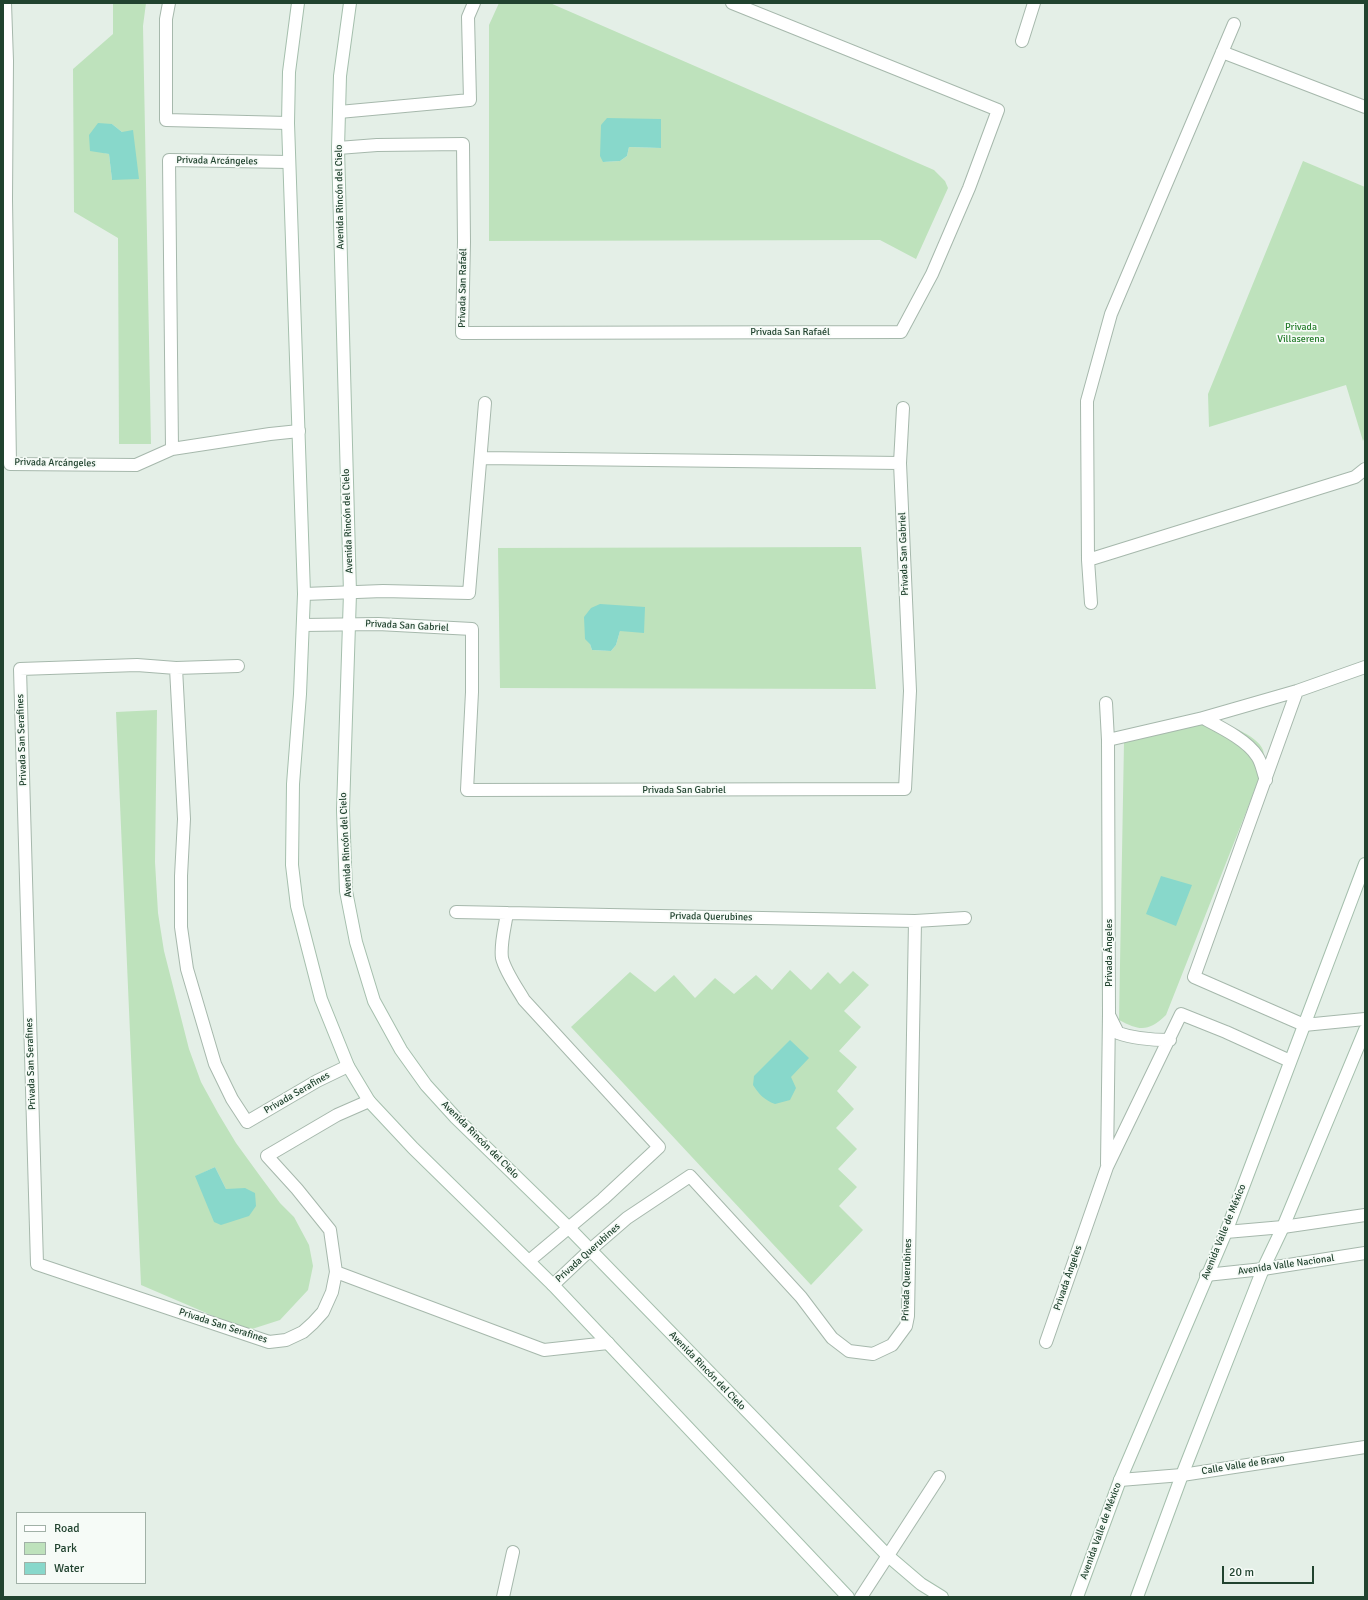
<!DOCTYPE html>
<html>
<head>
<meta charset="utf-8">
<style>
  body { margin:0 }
  #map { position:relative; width:1368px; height:1600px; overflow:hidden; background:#e4efe7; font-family:Signika,sans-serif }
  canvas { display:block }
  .frame { position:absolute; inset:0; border:4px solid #21432f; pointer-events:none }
  .legend { position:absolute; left:16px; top:1512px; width:130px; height:72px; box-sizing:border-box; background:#f6fbf7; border:1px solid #a1b1a7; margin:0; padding:5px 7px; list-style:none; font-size:12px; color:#21432f }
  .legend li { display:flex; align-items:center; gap:8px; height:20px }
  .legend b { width:20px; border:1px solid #a1b1a7 }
  .scale { position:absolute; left:1222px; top:1566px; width:92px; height:18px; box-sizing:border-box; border:2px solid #21432f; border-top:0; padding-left:5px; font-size:12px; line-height:14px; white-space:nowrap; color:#21432f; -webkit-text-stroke:3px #f6fbf7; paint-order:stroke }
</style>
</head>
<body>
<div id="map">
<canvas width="1368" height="1600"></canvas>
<div class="frame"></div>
<ul class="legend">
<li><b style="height:5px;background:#fff"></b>Road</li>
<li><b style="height:11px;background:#bee2bc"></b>Park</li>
<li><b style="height:11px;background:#88d8cb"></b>Water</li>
</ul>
<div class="scale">20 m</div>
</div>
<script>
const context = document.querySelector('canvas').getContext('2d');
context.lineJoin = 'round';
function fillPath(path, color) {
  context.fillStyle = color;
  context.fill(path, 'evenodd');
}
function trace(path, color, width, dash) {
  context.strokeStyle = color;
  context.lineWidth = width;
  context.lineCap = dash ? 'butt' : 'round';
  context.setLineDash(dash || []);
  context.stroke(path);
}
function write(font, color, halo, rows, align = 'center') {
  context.font = font + ' Signika,sans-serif';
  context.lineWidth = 3.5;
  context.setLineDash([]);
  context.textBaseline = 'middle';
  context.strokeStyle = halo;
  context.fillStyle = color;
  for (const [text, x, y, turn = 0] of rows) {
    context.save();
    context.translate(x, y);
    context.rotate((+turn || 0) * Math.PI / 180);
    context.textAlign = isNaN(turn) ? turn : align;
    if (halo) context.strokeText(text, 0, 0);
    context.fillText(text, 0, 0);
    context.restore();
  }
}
fillPath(new Path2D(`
  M113,3H146L143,26L151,444H119L118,238L74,212L73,69L113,34ZM112,124L122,132L112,180L109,154L104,153Z
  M499,3H550L934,170L945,181L948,188L916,259L880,240L489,241V25ZM661,119V148L629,147L627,156L620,161L603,162Z
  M1303,161L1365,187V437L1363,441L1346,385L1209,427L1208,394Z
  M861,547L876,689L500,688L498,548ZM645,607L620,631L616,645L611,651L592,650L590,644Z
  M157,710L155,862L158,913L164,951L189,1049L201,1082L218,1113L236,1143L260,1176L280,1203L294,1217L309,1245L313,1266L308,1290L280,1320L252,1329L239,1327L141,1285L116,712ZM215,1167L226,1189L196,1176Z
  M1210,720C1224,724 1257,734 1263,750C1267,761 1256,785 1252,797L1166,1015C1148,1032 1140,1031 1119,1020L1124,742Z
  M790,970L811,990L828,972L840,984L853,971L869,985L844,1011L861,1027L839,1051L857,1067L837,1091L854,1109L836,1128L857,1149L838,1169L857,1187L839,1206L863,1230L811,1285L571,1027L630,972L655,992L674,975L695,998L715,978L734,994L756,975L772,990Z`), '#bee2bc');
fillPath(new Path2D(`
  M607,118L661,119V148L629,147L627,156L620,161L603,162L600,156L601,125Z
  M98,123L112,124L122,132L133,130L139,179L112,180L109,154L90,151L89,135Z
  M600,604L645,607L644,633L620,631L616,645L611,651L592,650L590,644L585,639L584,617L591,608Z
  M1161,876L1192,885L1176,926L1146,914Z
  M790,1040L809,1058L791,1077L796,1088L790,1100L775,1104C764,1100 759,1094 753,1085L754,1076Z
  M215,1167L226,1189L245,1188L255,1193L256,1206L249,1216L221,1225L214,1222L195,1176Z`), '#88d8cb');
const lane = new Path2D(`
  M861,1597L939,1477`);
const street = new Path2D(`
  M5,3L7,61L6,199L10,464L136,465L172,449L270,434L299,431
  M169,3L166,19V120L288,123
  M1022,41L1034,3
  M1222,52L1365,107
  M339,112L470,100L468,17L474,3
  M338,148L377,145L463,144L464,242L462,333L901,332L932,274L969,188L998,110L732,3
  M172,449L169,160L289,162
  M481,458L900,463
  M1088,560L1355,477L1365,469
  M304,594L383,591L469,593L485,403
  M1091,603L1088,560L1087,401L1111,314L1234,24
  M303,625L378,624L472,629V692L467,790L905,789L910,691L900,463L903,408
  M238,666L176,668L137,665L20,669L37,1264L269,1342L286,1340L303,1332L313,1323L323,1312L332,1292L336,1272L330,1230L297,1189L267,1156L337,1115L369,1101
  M176,668L184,819L181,876V927L187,969L215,1064L232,1099L247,1122L317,1081L348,1066
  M1297,691L1194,977L1304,1025L1365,1019
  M1106,703L1108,740L1109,1014L1107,1164
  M1203,718C1220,727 1247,740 1257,756C1262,763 1263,773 1266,780
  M1108,740L1203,718L1297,691L1365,667
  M456,912L915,921L965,918
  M507,913C505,927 500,944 502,958C505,971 517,988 524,1000L659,1147L603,1199L529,1261
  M1110,1017L1118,1033C1135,1039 1151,1040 1170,1040
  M1226,1232L1283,1227L1365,1215
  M336,1272L544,1350L608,1343
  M1206,1275L1263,1269L1365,1253
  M553,1285L590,1250L627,1218L690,1176L801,1297L832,1338L849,1351L873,1354L892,1345L906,1326L908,1316L915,921
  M1046,1342L1107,1167L1181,1014L1226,1032L1290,1061
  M1120,1480L1182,1475L1365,1447
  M503,1597L513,1552`);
const secondary = new Path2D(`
  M298,3L289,72L288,123L304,594L300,694L293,784L292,865L297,906L321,999L348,1066L369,1101L413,1148L553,1285L848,1597
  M350,3L340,76L338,148L350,593L343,810L346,891L356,942L374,1001L401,1050L426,1085L456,1118L568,1227L887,1555L921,1584L942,1597
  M1077,1597L1120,1480L1226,1232L1365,864
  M1137,1597L1182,1475L1263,1269L1283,1227L1365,1030`);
trace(lane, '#a6b8ac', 14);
trace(street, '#a6b8ac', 14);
trace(secondary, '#a5bfad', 14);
trace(lane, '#fff', 12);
trace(street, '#fff', 12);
trace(secondary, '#fff', 12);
write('10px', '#21432f', '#f6fbf7', [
  ["Privada Arcángeles",217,161,1],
  ["Avenida Rincón del Cielo",340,197,-91],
  ["Privada San Rafaél",463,288,-89],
  ["Privada San Rafaél",790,332],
  ["Privada Arcángeles",55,463,1],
  ["Avenida Rincón del Cielo",348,521,-92],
  ["Privada San Gabriel",904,554,-92],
  ["Privada San Gabriel",407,626,3],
  ["Privada San Serafines",22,740,-92],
  ["Privada San Gabriel",684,790],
  ["Avenida Rincón del Cielo",346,845,-93],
  ["Privada Querubines",711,917,1],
  ["Privada Ángeles",1109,953,-90],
  ["Privada San Serafines",31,1064,-92],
  ["Privada Serafines",297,1093,-30],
  ["Avenida Rincón del Cielo",480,1140,45],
  ["Avenida Valle de México",1224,1232,-68],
  ["Privada Querubines",588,1253,-42],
  ["Avenida Valle Nacional",1286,1265,-8],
  ["Privada Ángeles",1068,1278,-71],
  ["Privada Querubines",907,1280,-88],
  ["Privada San Serafines",223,1326,18],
  ["Avenida Rincón del Cielo",707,1371,46],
  ["Calle Valle de Bravo",1243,1465,-9],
  ["Avenida Valle de México",1101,1531,-70]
]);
write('10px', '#277e2d', '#f6fbf7', [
  ["Privada",1301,327],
  ["Villaserena",1301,339]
]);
</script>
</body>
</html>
